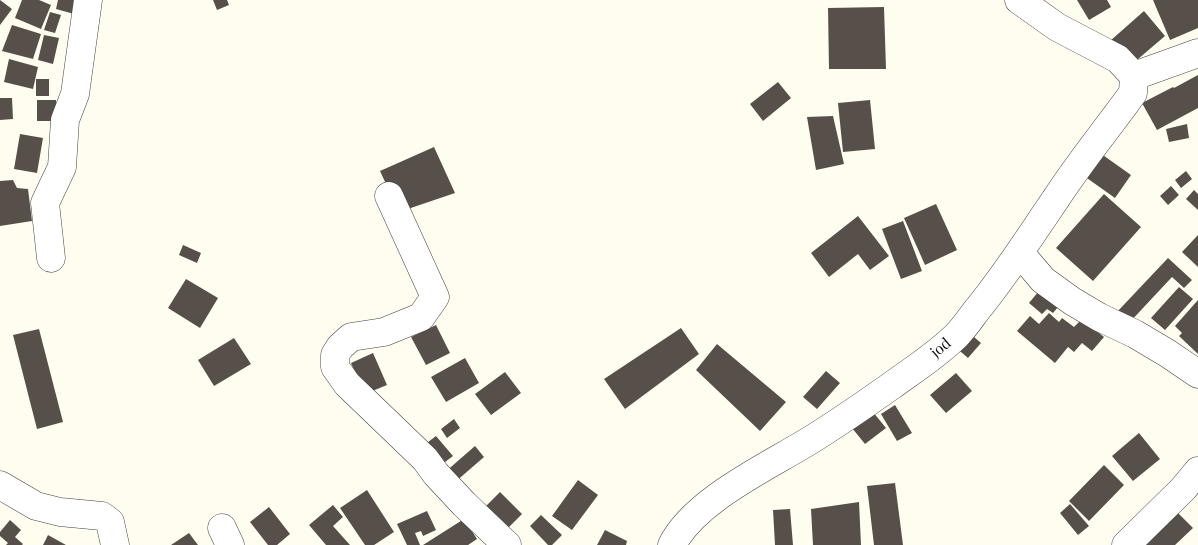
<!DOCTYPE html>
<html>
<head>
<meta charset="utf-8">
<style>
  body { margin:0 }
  canvas { display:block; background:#fffdef }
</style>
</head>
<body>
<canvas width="1198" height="545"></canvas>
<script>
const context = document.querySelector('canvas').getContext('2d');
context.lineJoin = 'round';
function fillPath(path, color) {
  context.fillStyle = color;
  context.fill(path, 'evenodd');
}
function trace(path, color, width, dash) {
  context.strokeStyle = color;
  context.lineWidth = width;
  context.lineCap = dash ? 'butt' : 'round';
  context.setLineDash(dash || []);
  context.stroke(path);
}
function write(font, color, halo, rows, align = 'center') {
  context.font = font + ' "Playfair Display",serif';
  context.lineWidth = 5;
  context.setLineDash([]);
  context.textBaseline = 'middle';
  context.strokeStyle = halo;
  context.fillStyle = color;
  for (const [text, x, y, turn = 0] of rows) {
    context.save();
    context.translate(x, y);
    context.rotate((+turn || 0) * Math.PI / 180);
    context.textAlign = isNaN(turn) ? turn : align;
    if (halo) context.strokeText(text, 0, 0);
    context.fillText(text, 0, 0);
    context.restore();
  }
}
fillPath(new Path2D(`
  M0,0L12,9L0,25Z
  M22,0H39L51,5L41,29L15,18Z
  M58,0H77L74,14L56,9Z
  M213,0H227L229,5L217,10Z
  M1077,0H1107L1111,7L1089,20Z
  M1153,0H1198V28L1170,40Z
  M884,7L886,69H829L828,8Z
  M1144,11L1165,36L1131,65L1110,41Z
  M50,12L61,15L55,33L44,30Z
  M12,25L41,34L33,59L2,51Z
  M44,35L59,38L53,64L38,60Z
  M9,59L38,67L33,89L4,82Z
  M1198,75V108L1157,130L1142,103L1173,87L1174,88Z
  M36,79H49V96H36Z
  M778,82L791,98L763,121L750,104Z
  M0,98H12L13,119L0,120Z
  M37,100H56V121H37Z
  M870,100L875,149L843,152L838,103Z
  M833,116L844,164L816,170L807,117Z
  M1187,124L1189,138L1169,142L1166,129Z
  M20,134L43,138L37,173L14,169Z
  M434,147L455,193L399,212L380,171Z
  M1100,153L1131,175L1115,198L1084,176Z
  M1186,171L1192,179L1181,188L1175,180Z
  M13,180L17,188L28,189L32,221L0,226V181Z
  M1171,186L1179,195L1168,205L1160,196Z
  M1194,190L1198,194V210L1186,199Z
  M1104,194L1141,227L1093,281L1056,248Z
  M936,204L957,250L925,265L904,218Z
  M858,216L889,256L870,270L858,254L829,277L811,253Z
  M903,221L922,271L901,279L882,229Z
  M1198,235V267L1182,252Z
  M183,245L201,253L197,263L179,255Z
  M1168,258L1192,280L1184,288L1172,277L1129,323L1117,312Z
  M186,279L218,298L200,328L168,308Z
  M1043,286L1063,301L1053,313L1047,309L1042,314L1029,303Z
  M1179,287L1193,299L1165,330L1151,318Z
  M1198,300V354L1179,336L1182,333L1175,326Z
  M1049,313L1059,322L1062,318L1074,327L1082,319L1104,337L1092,351L1082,343L1074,352L1068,347L1055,363L1017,331L1030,316L1039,324Z
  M436,325L450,353L426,365L411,337Z
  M681,328L699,354L625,409L604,379Z
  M39,329L63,422L37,429L13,335Z
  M967,331L981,343L968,358L954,346Z
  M234,338L251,364L214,386L198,360Z
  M717,344L786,402L760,431L696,370Z
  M373,353L387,385L365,394L351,363Z
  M465,358L479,383L446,402L431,377Z
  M826,371L840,383L817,409L803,397Z
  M505,372L521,393L491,415L475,394Z
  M956,373L972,391L946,413L930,395Z
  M895,405L912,433L897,441L881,414Z
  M873,412L886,428L865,444L852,428Z
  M454,419L460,428L447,438L441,429Z
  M1139,433L1160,459L1133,481L1112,456Z
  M436,436L453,456L441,465L419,449Z
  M475,446L484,457L454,483L444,473Z
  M1104,465L1124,485L1089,521L1069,501Z
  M578,480L598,495L572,530L552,516Z
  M895,483L903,545H874L867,486Z
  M367,490L394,532L374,545H365L340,508Z
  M500,492L522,514L508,528L486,506Z
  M859,502L861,545H813L811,509Z
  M1070,504L1089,526L1078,535L1060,513Z
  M333,505L343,517L333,526L350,545H326L309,525Z
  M269,507L290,534L277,545H268L250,522Z
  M790,509L793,545H775L773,510Z
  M427,511L436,530L423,536L421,531L415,533L420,545H407L397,524Z
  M1177,512L1193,528L1175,545H1143Z
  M541,515L562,535L552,545H548L530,526Z
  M464,519L477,539L468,545H423Z
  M10,520L21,530L15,537L23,544L22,545H6L8,543L0,536V532Z
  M605,530L627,541L626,545H597Z
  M189,533L198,545H171Z
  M48,535L66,545H43Z`), '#57504a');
const minor = new Path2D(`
  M1019,0L1057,27L1118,59L1134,76
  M1134,76L1198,53
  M389,196L435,297L421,317L384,332L351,337L340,347L335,355V367L347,384L425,459L436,474L464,504L507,545
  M1020,253L1043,280L1072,301L1099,317L1135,334L1167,353L1198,374
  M51,258L45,203L62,167L65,120L75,94L88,0
  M0,485L36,506L60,512L102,516L110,522L115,545
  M222,528L230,545
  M672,545C695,500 767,467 809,441C837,424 864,405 891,386C913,370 937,355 957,335C964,328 970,319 976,311C1005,276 1029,238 1055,200C1079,163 1107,129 1133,93L1134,76
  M1126,545L1183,489L1198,471`);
trace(minor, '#414141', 29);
trace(minor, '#fff', 28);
write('15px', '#0e0e0e', '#fff', [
  ["jod",941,348,-40]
]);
</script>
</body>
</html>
